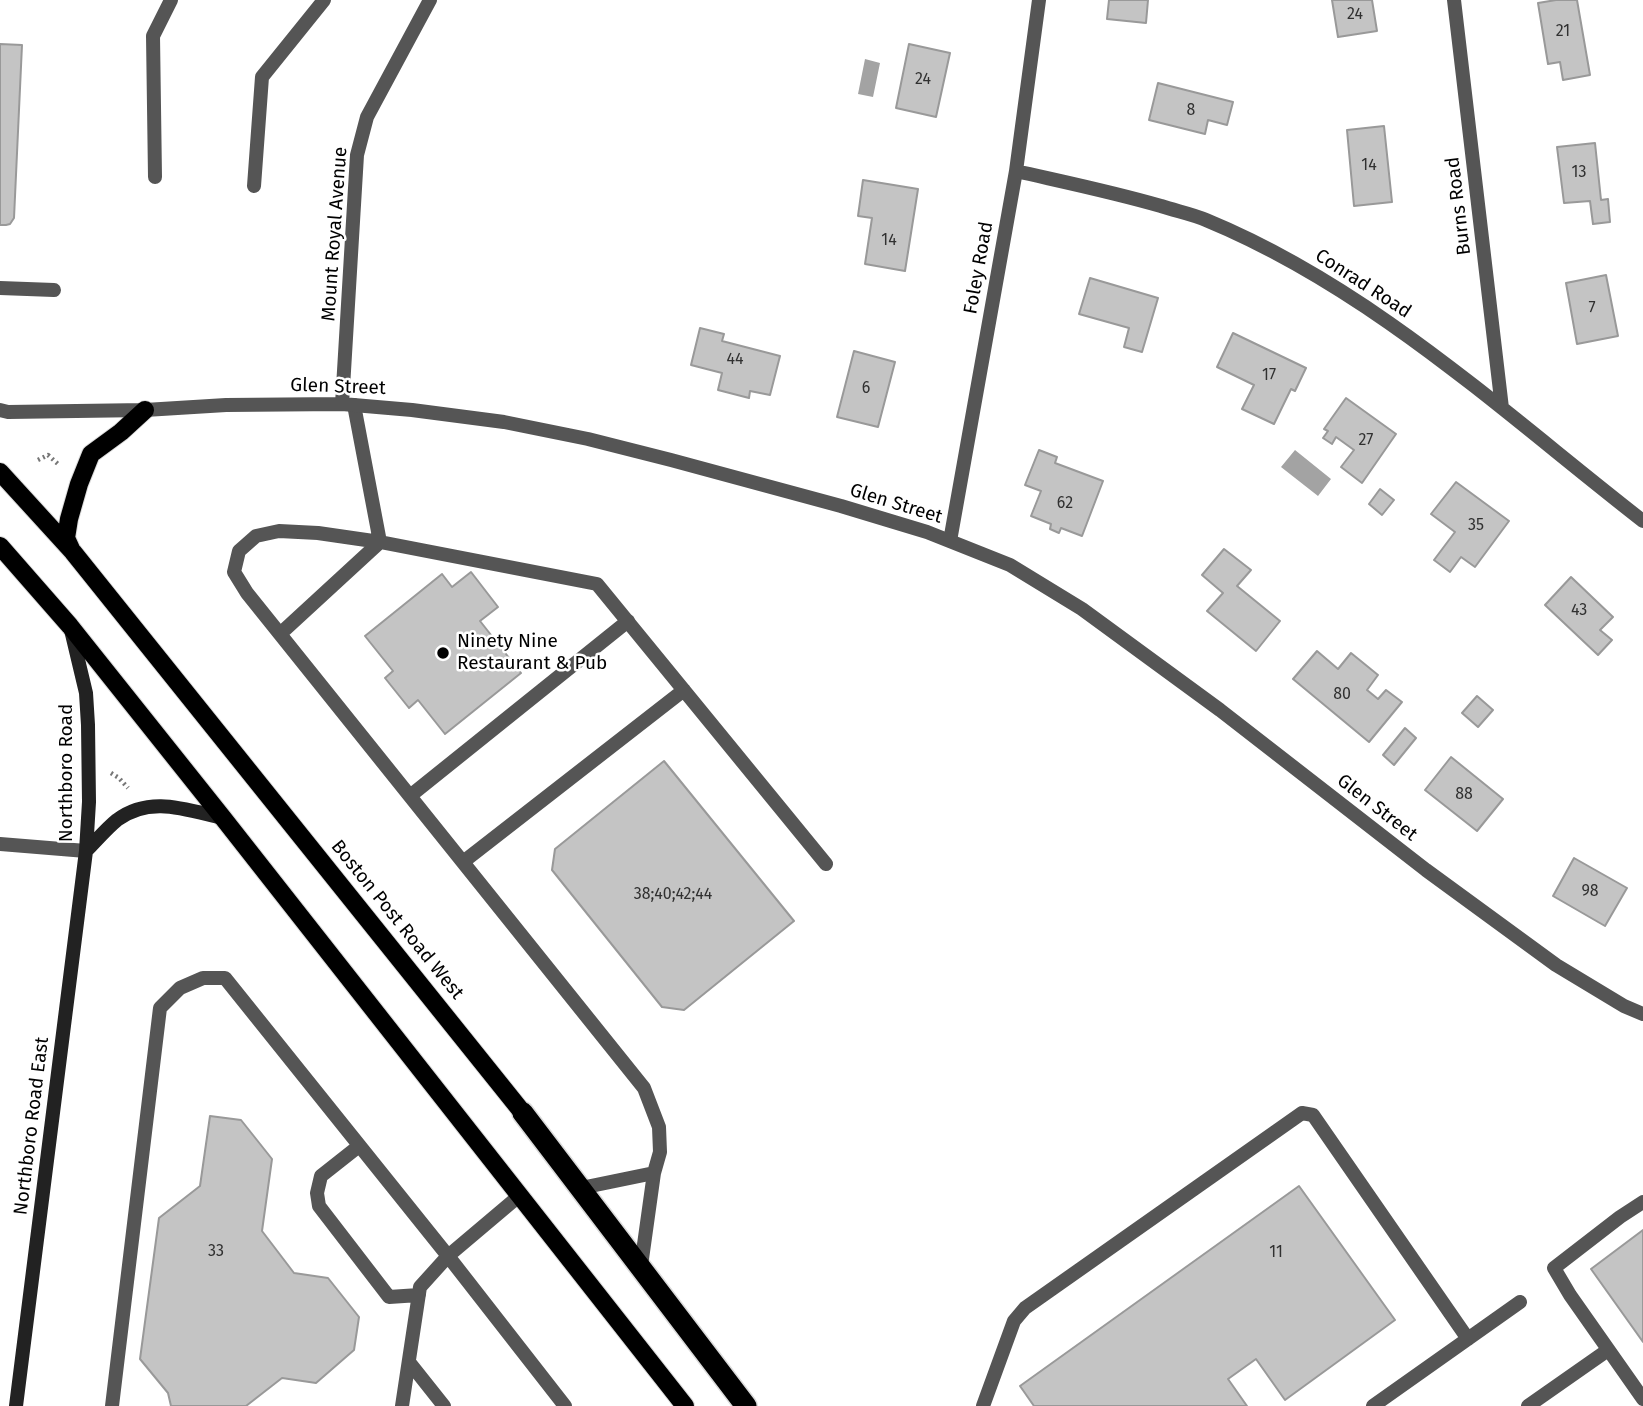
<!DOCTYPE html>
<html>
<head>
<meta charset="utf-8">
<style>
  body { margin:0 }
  canvas { display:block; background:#fff }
</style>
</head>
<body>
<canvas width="1643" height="1406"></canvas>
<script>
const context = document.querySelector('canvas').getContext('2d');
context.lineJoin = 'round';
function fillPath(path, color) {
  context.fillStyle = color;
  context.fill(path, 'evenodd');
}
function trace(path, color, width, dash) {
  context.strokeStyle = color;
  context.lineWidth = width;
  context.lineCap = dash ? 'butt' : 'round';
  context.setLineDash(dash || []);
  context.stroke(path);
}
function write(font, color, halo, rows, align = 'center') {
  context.font = font + ' "Fira Sans",sans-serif';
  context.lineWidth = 5;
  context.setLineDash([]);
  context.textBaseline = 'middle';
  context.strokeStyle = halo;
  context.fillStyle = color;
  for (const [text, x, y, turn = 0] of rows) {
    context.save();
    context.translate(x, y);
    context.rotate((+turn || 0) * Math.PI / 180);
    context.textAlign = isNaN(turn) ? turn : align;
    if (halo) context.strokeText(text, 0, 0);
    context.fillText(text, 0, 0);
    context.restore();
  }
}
fillPath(new Path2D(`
  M865,59L880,63L873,97L858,94Z
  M1295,450L1331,479L1318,496L1281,467Z`), '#a3a3a3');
const building = new Path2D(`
  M1109,0H1148L1146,23L1107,19Z
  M1332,0H1372L1377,31L1338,37Z
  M1556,0H1577L1590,75L1563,80L1560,62L1548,64L1538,3Z
  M0,44L22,45L14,218L10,224L6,225H0Z
  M909,44L950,53L936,117L896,108Z
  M1158,83L1233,102L1227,125L1208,120L1205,134L1149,120Z
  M1384,126L1392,202L1354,206L1347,130Z
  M1595,143L1601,200L1608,199L1610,222L1593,224L1590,201L1564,203L1557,147Z
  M863,180L918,189L905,271L865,264L872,218L858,216Z
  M1606,275L1618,336L1577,344L1566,283Z
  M1090,278L1158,298L1142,352L1124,347L1129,328L1079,314Z
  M700,328L724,334L722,341L780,356L770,395L750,391L749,398L718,390L722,373L691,365Z
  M1233,333L1306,368L1295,391L1291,389L1274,424L1242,409L1254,385L1217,367Z
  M854,351L895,362L878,427L837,417Z
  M1346,398L1396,434L1362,483L1341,467L1354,450L1336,437L1332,444L1323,438L1328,431L1324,429Z
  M1039,450L1057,457L1055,463L1103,481L1082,536L1061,528L1059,533L1050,529L1051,524L1031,516L1041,491L1025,485Z
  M1456,482L1509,521L1475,567L1461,557L1450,572L1434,560L1455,532L1431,514Z
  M1380,489L1394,500L1382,515L1369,504Z
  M1224,549L1251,570L1237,586L1280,621L1256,651L1207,611L1223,593L1202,575Z
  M471,572L498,607L480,621L521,673L445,734L418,700L409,708L385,678L393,671L365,636L442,574L452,587Z
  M1571,577L1613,617L1600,630L1612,640L1598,655L1545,605Z
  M1317,651L1338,669L1351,653L1378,675L1367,690L1378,699L1386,690L1402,702L1369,742L1293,679Z
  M1477,696L1493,710L1478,727L1462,713Z
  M1405,728L1416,738L1394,765L1383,755Z
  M1451,757L1503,799L1477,831L1425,790Z
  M664,761L794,921L684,1010L662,1007L552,870L555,849Z
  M1574,858L1627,888L1605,926L1553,896Z
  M210,1116L241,1120L272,1159L262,1231L294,1273L328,1278L359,1317L354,1350L316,1383L282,1378L246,1406H171L168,1393L140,1359L159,1218L200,1186Z
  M1299,1186L1395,1320L1285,1400L1256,1359L1228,1379L1247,1406H1034L1020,1386Z
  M1643,1230V1342L1591,1269Z`);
fillPath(building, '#c4c4c4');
trace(building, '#999', 2);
const primary = new Path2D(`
  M0,472L73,552L523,1113
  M0,546L70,626L223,818L685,1406
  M71,549L66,538L69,519L79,484L91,454L121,432L145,410`);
const highway = new Path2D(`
  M523,1113L746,1406`);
trace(primary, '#dbdbdb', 20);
trace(highway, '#dbdbdb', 24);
trace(new Path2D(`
  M38,460L48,455L58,464
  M111,773L119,778L128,788`), '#777', 4.5, [2, 3.5]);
trace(new Path2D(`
  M155,177L153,36L171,0
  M254,186L262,77L324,0
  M0,288L54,290
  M354,405L380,542
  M280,634L380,542
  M410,796L628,621
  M0,844L86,851
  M463,862L684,690
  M359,1146L321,1176L317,1193L319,1206L389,1297L419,1295
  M581,1188L654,1173
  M1643,1202L1620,1217L1554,1268L1570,1295L1643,1399
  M641,1266L654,1173L660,1152L659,1127L644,1088L247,593L234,572L239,551L256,536L279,531L318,533L380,542L597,584L826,864
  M409,1362L444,1406
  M112,1406L160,1008L180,988L203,978H225L448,1256L565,1406
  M402,1406L420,1287L448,1256L519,1196
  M983,1406L1014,1321L1025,1308L1302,1113L1313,1115L1468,1339
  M1373,1406L1520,1302
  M1528,1406L1608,1350`), '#555', 14);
trace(new Path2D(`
  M1454,0L1502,408
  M1016,171C1064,182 1113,192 1161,206C1176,211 1192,214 1206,220C1371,288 1504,413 1643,521
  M342,404L357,155L367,117L430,0
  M0,410L8,412L145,410L226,405L342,404L412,410L504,422L588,439L671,460L841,506L927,532L1010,565L1082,609L1220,710L1426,870L1556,965L1624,1006L1643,1014
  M950,541L1016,171L1039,0`), '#555', 14);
trace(new Path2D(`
  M86,851C96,841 106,829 117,820C150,795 187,810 223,818
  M16,1406L86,851L89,802L88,725L86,693L71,630`), '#222', 14);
trace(primary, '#000', 18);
trace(highway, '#000', 21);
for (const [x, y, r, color] of [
  [443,653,7,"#000"]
]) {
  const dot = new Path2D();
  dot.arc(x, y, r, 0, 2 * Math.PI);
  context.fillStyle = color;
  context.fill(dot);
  trace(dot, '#fff', 2.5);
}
write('16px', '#313131', null, [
  ["24",1355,15],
  ["21",1563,32],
  ["24",923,80],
  ["8",1191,111],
  ["14",1369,166],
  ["13",1579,173],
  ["14",889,241],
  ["7",1592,309],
  ["44",735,360],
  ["17",1269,376],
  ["6",866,389],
  ["27",1366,441],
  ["62",1065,504],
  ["35",1476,526],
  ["43",1579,611],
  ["80",1342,695],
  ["88",1464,795],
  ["98",1590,892],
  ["38;40;42;44",673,895],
  ["33",216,1252],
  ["11",1276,1253]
]);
write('19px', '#000', '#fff', [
  ["Burns Road",1459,206,-97],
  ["Mount Royal Avenue",335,234,-86],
  ["Foley Road",979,268,-80],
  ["Conrad Road",1363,284,33],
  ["Glen Street",338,387,2],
  ["Glen Street",896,504,17],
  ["Northboro Road",67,773,-90],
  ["Glen Street",1377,808,38],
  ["Boston Post Road West",397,920,51],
  ["Northboro Road East",32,1126,-83]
]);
write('19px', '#000', '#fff', [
  ["Ninety Nine",457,642],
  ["Restaurant & Pub",457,664]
], 'left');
</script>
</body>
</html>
